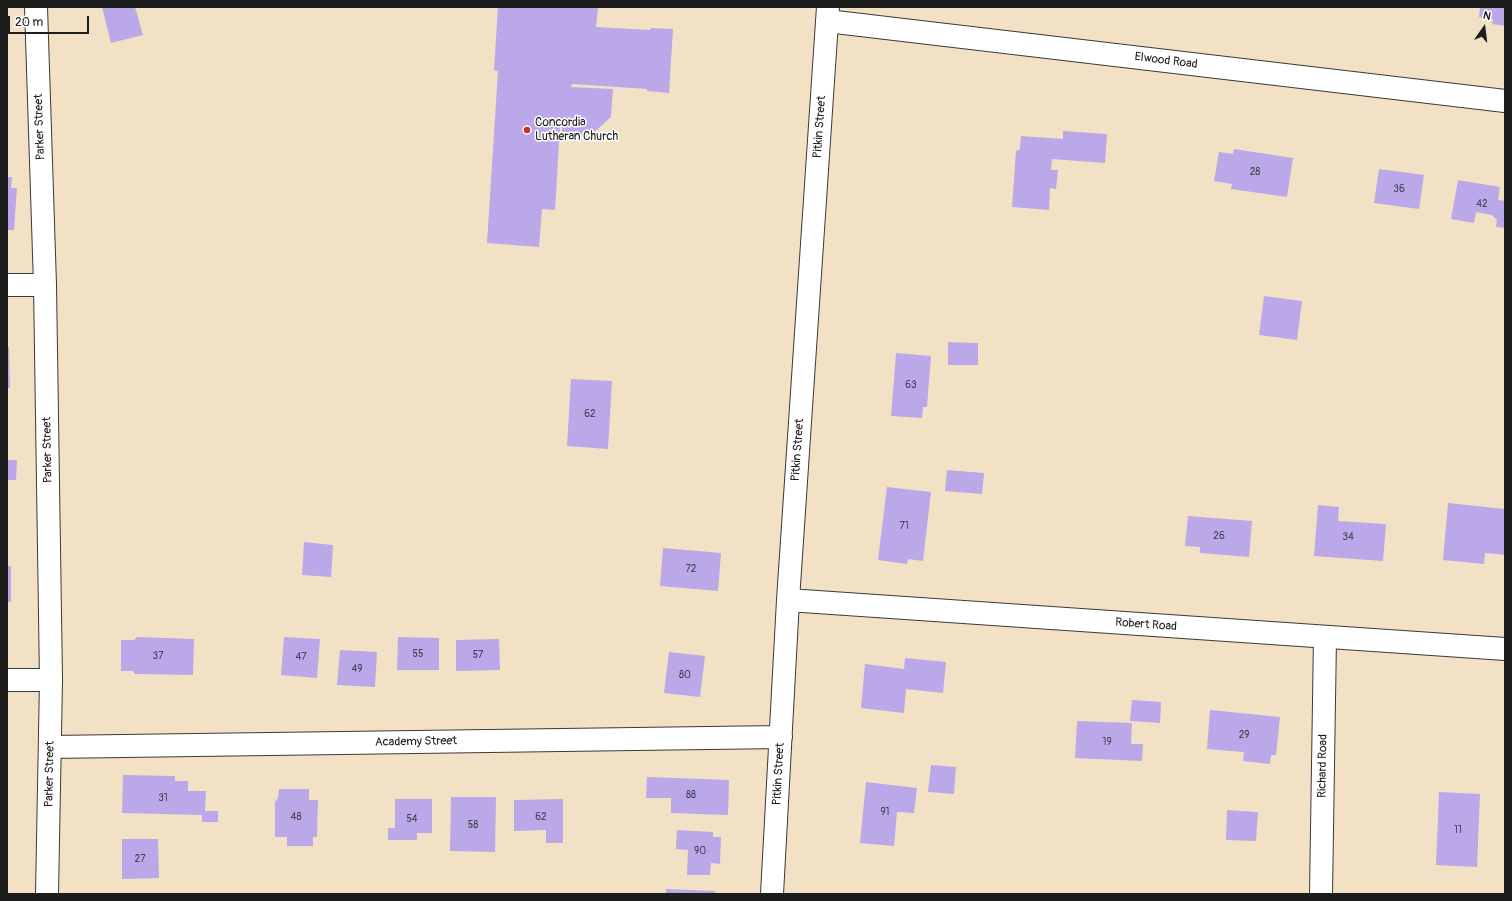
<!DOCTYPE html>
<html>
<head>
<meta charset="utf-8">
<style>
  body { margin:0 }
  #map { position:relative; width:1512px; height:901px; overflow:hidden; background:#f3e1c6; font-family:Pangolin,sans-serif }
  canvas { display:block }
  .frame { position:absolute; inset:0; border:8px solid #1c1c1c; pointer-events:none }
  .north { position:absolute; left:1464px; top:8px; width:40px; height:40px; -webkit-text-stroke:3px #fff; paint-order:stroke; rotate:14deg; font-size:11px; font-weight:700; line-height:16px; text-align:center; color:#1c1c1c }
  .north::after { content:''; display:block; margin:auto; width:14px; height:18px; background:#1c1c1c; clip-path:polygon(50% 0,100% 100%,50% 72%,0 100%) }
  .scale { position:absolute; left:8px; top:16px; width:81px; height:18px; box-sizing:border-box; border:2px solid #1c1c1c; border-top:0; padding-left:5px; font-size:12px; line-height:14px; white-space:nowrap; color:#1c1c1c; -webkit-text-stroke:3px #fff; paint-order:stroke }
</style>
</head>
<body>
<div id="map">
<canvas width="1512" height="901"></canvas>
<div class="frame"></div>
<div class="north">N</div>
<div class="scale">20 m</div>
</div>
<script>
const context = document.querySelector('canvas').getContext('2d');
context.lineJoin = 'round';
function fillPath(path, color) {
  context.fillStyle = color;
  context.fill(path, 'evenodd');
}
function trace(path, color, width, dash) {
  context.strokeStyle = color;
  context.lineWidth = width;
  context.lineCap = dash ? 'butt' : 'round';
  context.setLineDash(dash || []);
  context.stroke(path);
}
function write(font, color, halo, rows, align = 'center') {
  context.font = font + ' Pangolin,sans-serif';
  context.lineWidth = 3;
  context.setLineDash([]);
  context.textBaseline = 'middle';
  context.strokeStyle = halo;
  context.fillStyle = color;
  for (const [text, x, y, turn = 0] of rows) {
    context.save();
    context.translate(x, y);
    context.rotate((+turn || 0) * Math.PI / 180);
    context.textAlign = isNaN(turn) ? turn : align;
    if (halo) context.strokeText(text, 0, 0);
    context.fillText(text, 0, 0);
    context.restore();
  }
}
fillPath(new Path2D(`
  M102,7H135L143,35L111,43Z
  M498,7H598L596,27L650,30L651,28L673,29L669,93L647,91V89L572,84L571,87L613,89L611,117L591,135L562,133V126H560L555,210L542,209L539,247L487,243L498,71L494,70Z
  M1480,7H1505V26L1492,24L1493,19L1479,17Z
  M1063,131L1107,134L1105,163L1052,159L1051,170H1058L1056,189L1050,188L1049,210L1012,207L1016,151L1020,149L1021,136L1063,139Z
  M1234,149L1293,158L1287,197L1231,189L1232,184L1214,181L1219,152L1233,154Z
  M1379,169L1424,175L1419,209L1374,203Z
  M7,177H12L11,188H17L14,230H7Z
  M1458,180L1500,187L1498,200L1505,201V228L1496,227L1497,220L1492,215L1476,212L1474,223L1451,219Z
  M1264,296L1302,301L1297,340L1259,335Z
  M948,342L978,343V365H948Z
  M7,347H9L10,388H7Z
  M896,353L931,356L927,407H923L922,418L891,416Z
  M571,379L612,381L608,449L567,446Z
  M7,460H17L16,480H7Z
  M947,470L984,473L982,494L945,491Z
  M887,487L931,492L923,561L908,559L907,564L878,560Z
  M1448,503L1505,509V555L1485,553L1484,564L1443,560Z
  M1318,505L1339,507L1338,521L1386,524L1383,561L1314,556Z
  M1188,516L1252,521L1249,557L1200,553V547L1185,546Z
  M304,542L333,545L331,577L302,575Z
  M663,548L721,553L718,591L660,586Z
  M7,566H11V602H7Z
  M137,637L194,639L193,675L135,674L133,671H121V640H134Z
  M284,637L320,639L317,678L281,675Z
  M398,637L439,638V670H397Z
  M499,639L500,670L456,671V640Z
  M340,650L377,652L375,687L337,685Z
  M669,652L705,656L700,697L664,693Z
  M905,658L946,662L943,693L906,689L904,713L861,708L865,664L904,669Z
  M1132,700L1161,702L1160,723L1130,721Z
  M1210,710L1280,717L1276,755H1271L1270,764L1243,761L1244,752L1207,749Z
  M1077,721L1132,723L1131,744H1143L1142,761L1075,758Z
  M931,765L956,767L954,794L928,792Z
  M123,775L175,776V781H188V791H206L205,811H218V822H202V815L122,813Z
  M647,777L729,780L728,815L671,813V798H646Z
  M866,782L917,788L914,813L897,812L894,846L860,843Z
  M279,789H309V800H318L317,837H313V846H287V837H275V802L278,798Z
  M1439,792L1480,794L1477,867L1436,865Z
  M451,797H496L495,852L450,851Z
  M395,799H432V833H417V840H388V828H395Z
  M563,799V843H546V830L514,831V800Z
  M1227,810L1258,812L1256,841L1226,840Z
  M677,830L713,832V837H721L720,864L711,863L710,875H687L688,850L676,849Z
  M122,839H158L159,878L122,879Z
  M666,889L715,891V894H666Z`), '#baa8e8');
const minor = new Path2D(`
  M827,21L1505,101
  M7,285H45
  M788,600L1505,649
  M7,680H51
  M50,747L781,737
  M772,894L788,600L828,7
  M1321,894L1325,637`);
const tertiary = new Path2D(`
  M36,7L45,285L51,680L47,894`);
trace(minor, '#3c3a36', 24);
trace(tertiary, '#3c3a36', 24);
trace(minor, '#fff', 22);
trace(tertiary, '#fff', 22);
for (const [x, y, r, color] of [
  [527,130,4,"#c8321e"]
]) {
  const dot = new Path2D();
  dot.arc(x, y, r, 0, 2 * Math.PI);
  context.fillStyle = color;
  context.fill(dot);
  trace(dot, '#fff', 1.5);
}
write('10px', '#443f4f', null, [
  ["28",1255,172],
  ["36",1399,189],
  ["42",1482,204],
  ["63",911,385],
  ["62",590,414],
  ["71",904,526],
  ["26",1219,536],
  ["34",1348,537],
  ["72",691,569],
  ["55",418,654],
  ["57",478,655],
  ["37",158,656],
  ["47",301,657],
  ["49",357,669],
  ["80",685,675],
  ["29",1244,735],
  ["19",1107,742],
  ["88",691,795],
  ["31",163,798],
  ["91",885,812],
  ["48",296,817],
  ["62",541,817],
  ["54",412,819],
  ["58",473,825],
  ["11",1458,830],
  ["90",700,851],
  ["27",140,859]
]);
write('12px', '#1c1c1c', '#fff', [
  ["Elwood Road",1166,61,7],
  ["Parker Street",40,127,-92],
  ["Pitkin Street",820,127,-86],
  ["Parker Street",48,450,-91],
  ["Pitkin Street",798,450,-86],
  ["Robert Road",1146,625,4],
  ["Academy Street",416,742,-1],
  ["Richard Road",1323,766,-89],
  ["Parker Street",50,774,-89],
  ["Pitkin Street",779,774,-87]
]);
write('12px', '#1c1c1c', '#fff', [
  ["Concordia",535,123],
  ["Lutheran Church",535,137]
], 'left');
</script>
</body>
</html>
